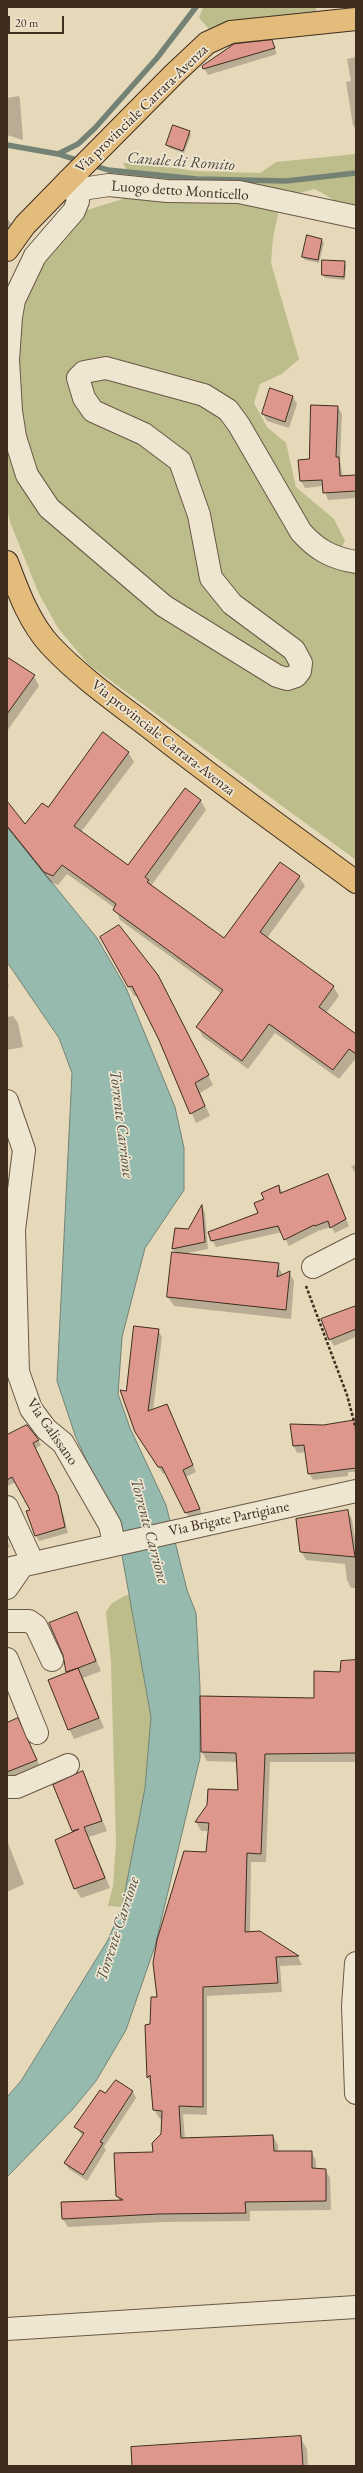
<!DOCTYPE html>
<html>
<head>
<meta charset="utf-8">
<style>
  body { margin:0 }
  #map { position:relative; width:363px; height:2473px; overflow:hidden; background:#e6d9b9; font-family:"EB Garamond",serif }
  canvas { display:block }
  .frame { position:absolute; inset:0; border:8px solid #3f2d20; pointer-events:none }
  .scale { position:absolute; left:8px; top:16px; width:56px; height:18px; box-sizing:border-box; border:2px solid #3f2d20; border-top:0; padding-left:5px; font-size:12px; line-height:14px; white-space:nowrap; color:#3f2d20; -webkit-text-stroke:3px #efe6d2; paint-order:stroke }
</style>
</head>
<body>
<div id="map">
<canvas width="363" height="2473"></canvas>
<div class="frame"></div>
<div class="scale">20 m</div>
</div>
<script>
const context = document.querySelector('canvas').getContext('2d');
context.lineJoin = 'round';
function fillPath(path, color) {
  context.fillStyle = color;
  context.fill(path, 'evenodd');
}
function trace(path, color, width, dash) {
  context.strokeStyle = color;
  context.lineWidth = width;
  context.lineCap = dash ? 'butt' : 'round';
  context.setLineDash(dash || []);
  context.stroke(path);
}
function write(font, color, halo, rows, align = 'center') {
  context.font = font + ' "EB Garamond",serif';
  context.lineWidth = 3.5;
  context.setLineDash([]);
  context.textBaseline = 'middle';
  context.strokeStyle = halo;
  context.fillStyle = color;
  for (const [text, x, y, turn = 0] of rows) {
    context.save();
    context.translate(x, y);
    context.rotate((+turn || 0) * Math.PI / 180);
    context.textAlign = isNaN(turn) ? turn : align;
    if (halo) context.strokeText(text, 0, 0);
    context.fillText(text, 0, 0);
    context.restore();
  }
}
fillPath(new Path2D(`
  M203,7H316V11L229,21L210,30L199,18Z
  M356,154V212C338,207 331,196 314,189L292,195L274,191L278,214L273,238L271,263L299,359L282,374L260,384L254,403L267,427L286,443L296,487L334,519L345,541L332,564L356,570V860L88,664L58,628L39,594L10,522L7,509V285L51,221L126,198L134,184L123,163L147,164L194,171L260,173L276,162Z
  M129,1595L151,1717L145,1788L122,1907L108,1906L113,1886L116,1842L111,1662L106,1612L111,1604L124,1596Z`), '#bcbd8b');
const water = new Path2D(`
  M7,827L97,938L126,988L175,1107L184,1148V1190L145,1248L122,1337L118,1394L130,1428L166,1505L187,1590L196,1613L200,1687V1758L155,1946L126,2030L96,2081L72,2110L7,2177V2097L21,2081L108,1940L122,1907L145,1788L151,1717L116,1522L106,1504L75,1435L57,1381L72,1073L59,1038L7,962Z`);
fillPath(water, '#96baad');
trace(water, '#738275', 1);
fillPath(new Path2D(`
  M272,41L277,54L208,75L203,66Z
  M356,57V130L353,125L346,82L351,81L347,59Z
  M19,96L20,100L23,140L7,135V98Z
  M189,132L191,135L184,153L169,148L167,144Z
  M7,218L14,228L7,238Z
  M322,240L324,243L319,263L305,260L303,257Z
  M344,262L346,265L345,280L325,278L323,275Z
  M293,397L297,404L289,428L267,421L263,414Z
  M338,407L342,414L340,460L343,477L356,476V506V498L328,500L323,486L305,488L301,481Z
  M7,657L34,676L39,686L7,731Z
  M128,752L134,762L81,832L128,867L185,789L201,801L206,810L151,886L224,940L299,877L305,886L267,938L333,986L339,996L326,1013L356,1035V1058L339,1079L275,1033L248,1069L203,1037L198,1027L222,994L120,920L115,908L67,874L58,885L50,882L7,827V802L25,826Z
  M102,937L163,986L213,1085L200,1093L210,1116L196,1123L160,1039L138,996H134Z
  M7,977L9,987H7Z
  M13,1016L18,1023L23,1047L7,1050V1017Z
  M356,1165V1174L351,1166Z
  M328,1175L349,1226L335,1233L331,1227L318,1231L289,1246L282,1232L216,1247L212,1240L259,1214L265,1199L279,1186L283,1193Z
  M202,1207L205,1213L208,1249L183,1254L277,1264L283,1275L289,1272L294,1281L291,1319L174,1306L168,1297L173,1254H176L173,1249L176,1229L188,1230Z
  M356,1307V1337L334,1346L330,1339Z
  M158,1330L162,1337L153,1411L167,1405L196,1472L186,1477L203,1516L190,1519L166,1473L163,1474L140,1439L126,1392Z
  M356,1421V1472H348V1476L313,1480L309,1473L306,1452L297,1453L294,1446L291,1425L323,1426Z
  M7,1436L38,1440L41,1445L35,1449L60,1502L68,1533L39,1541L36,1536L32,1511L16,1482L7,1486Z
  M347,1511L352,1519L356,1546V1588H351L347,1580L345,1564L306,1560L301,1551Z
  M7,1540L10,1547L7,1548Z
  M77,1614L101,1671L83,1678L104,1728L74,1739L69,1729L68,1673L64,1654Z
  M356,1661V1762H270L266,1862H251L250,1933L260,1932L298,1957L302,1965L280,1966L282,1992L207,1996V2115L183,2114L185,2139L273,2136L278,2145V2152H311L316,2160V2169H325L330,2178L331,2210L250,2211V2221L163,2222L68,2227L63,2219L120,2202L117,2195L154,2153L162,2134L163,2119H160L154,2110L152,2084L148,2078L146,2025H151L207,1853L209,1831H201L196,1822L208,1806L239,1791L238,1762L207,1761L202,1752L315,1699Z
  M7,1724L22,1728L41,1768L7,1782Z
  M83,1773L107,1831L89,1837L110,1888L81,1898L75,1888L73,1832L54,1786Z
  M7,1840L24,1884L7,1892Z
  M116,2081L133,2092L136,2098L104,2147L106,2150L87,2181L69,2169L65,2163L83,2136L75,2127Z
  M300,2437L307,2449L308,2466H133Z`), '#0003');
trace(new Path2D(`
  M7,145L58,154L80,161
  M58,154L78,144L95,128L157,58L196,7
  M92,165L108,170L197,179L286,181L356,173`), '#738275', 5.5);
const building = new Path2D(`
  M272,40L275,48L203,69L202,66L234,44Z
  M173,125L190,131L183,151L166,145Z
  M307,235L322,239L318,260L302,257Z
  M322,260L345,261L344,277L322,275Z
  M270,388L293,396L285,422L262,414Z
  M311,405L338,406L336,457H339L340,476L356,475V491L323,493L322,480L300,481L298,460L309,459Z
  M7,657L35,675L7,714Z
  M103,732L129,752L74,826L128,865L185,788L201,800L145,877L149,880L147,882L224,938L280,862L300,876L260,932L334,986L319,1007L356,1034V1054L349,1049L333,1070L269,1024L242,1061L196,1027L223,990L113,910L116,904L62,865L53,876L44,872L7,826V801L25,824L42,803L48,807Z
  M119,925L158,975L209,1075L195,1083L205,1106L190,1114L159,1040L132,986L128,987L100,937Z
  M328,1174L346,1219L330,1228L328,1221L315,1226L314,1225L284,1240L278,1226L211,1241L208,1232L258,1213L254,1203L264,1199L261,1193L279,1185L280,1193Z
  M202,1205L205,1242L172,1249L175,1228L188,1229Z
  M172,1252L279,1263L277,1277L290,1271L286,1310L167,1297Z
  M356,1306V1329L329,1340L321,1319Z
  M134,1326L159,1329L148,1411L167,1404L193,1465L183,1470L200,1509L185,1513L162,1467H158L135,1432L120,1390L126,1391Z
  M356,1420V1468L308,1474L304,1445L293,1446L290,1424L323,1425Z
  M27,1425L39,1440L33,1443L58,1495L65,1527L35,1536L26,1511L30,1510L12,1477L7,1480V1435Z
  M348,1510L355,1557L300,1552L296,1519Z
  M77,1612L96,1661L78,1668L99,1718L68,1730L48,1680L78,1668L66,1672L63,1655L49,1623Z
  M356,1660V1753L265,1754L261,1854L247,1853L245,1932L260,1931L299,1956L276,1957L278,1983L203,1987V2107L179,2106L181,2138L273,2135L274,2151H312V2168L326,2169V2201L245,2202L246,2213L158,2214L62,2219L61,2202L123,2200L116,2196L114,2153L153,2152L152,2143L161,2134L162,2111L153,2110L150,2075L147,2078L145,2025L150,2024L151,1997H157L153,1963L157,1940L184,1851L206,1852L209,1823L195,1822L207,1805L208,1789L238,1790L236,1753L201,1752L200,1696L314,1698V1671L340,1672L341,1661Z
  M18,1718L37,1760L7,1772V1723Z
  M83,1771L102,1821L84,1827L105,1878L74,1889L55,1840L79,1829L72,1831L53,1785Z
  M116,2080L133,2091L100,2142L103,2143L83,2175L64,2163L84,2133L74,2127L100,2090L105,2093Z
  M301,2436L303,2466H132L131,2447Z`);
fillPath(building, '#dd978d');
trace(building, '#3f2d20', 1);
const minor = new Path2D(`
  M68,181L75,190L78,201L74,211L35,256L14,300L11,317L8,360L11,411L15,437L27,475L49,508L164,606L277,676L287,679L296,676L300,671L301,663L294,650L232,604L211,578L199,515L180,461L144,434L93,411L84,398L78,378L84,372L106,368L204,395L228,410L239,425L301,532C317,550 332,558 356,562
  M75,190L109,185L167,191L239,192L356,217
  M7,1101L24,1150L14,1230L18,1372L31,1409L46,1429L63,1443L110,1525L114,1543
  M313,1267L356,1245
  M7,1507L33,1563
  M7,1569L356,1491
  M7,1588L23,1565
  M7,1621H29L36,1626L52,1660
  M7,1659L37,1733
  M7,1787H17L68,1765
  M356,1963L353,2006L356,2093
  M7,2329L356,2307`);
const major = new Path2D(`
  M7,250L25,225L68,181L174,74L207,43L231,32L356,19
  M7,562C18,591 29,622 50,645C80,677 116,702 150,728C217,781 287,831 356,882`);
trace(minor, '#695846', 24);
trace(major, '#3f2d20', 24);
trace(new Path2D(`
  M306,1286L347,1395L356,1429`), '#3f2d20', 2.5, [3, 2]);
trace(minor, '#efe6d2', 22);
trace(major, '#e3bc7c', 22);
write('15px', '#3f2d20', '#efe6d2', [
  ["Via provinciale Carrara-Avenza",142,109,-44],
  ["Luogo detto Monticello",180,191,4],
  ["Via provinciale Carrara-Avenza",163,738,38],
  ["Via Galissano",52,1432,55],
  ["Via Brigate Partigiane",229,1519,-12]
]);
write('italic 16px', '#50493c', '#efe6d2', [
  ["Canale di Romito",181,162,4],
  ["Torrente Carrione",121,1124,83],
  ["Torrente Carrione",149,1531,75],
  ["Torrente Carrione",118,1929,-72]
]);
</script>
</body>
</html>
